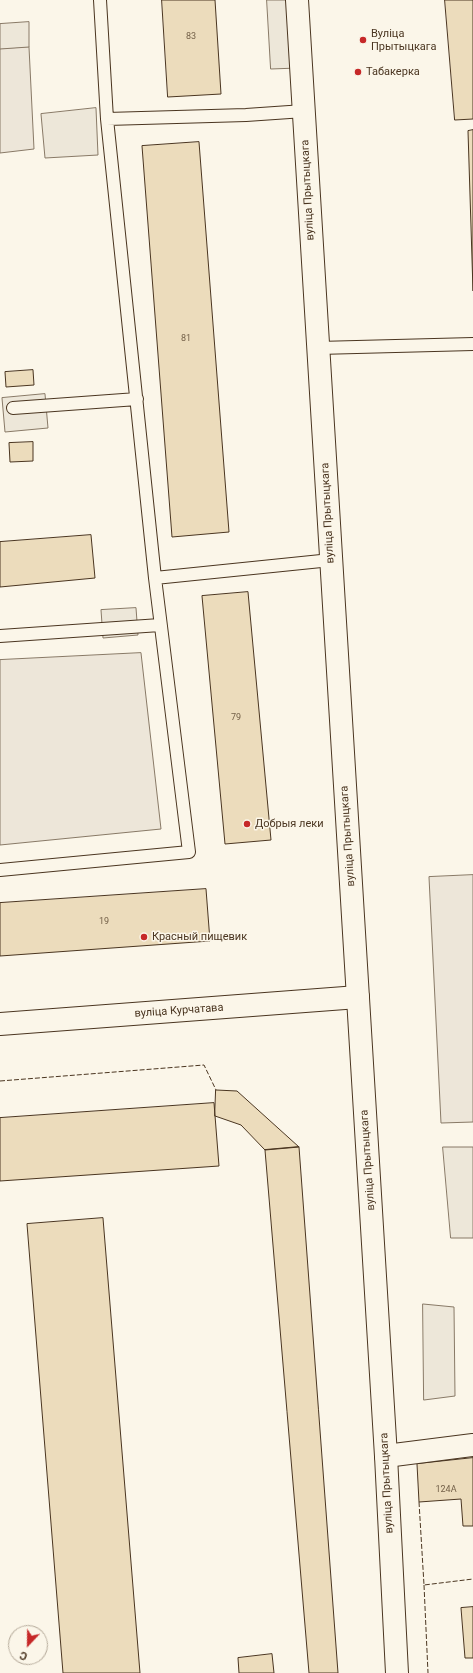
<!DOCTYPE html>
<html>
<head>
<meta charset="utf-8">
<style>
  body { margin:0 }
  #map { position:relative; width:473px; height:1673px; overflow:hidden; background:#fbf6e9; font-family:Roboto,sans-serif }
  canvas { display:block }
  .north { position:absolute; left:8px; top:1625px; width:40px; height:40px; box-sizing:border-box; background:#fbf6e9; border:1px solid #b4a999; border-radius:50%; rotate:202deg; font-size:11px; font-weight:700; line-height:16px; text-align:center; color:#4a3520 }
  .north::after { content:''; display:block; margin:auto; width:14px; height:18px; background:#c62828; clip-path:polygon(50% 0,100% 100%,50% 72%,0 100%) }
</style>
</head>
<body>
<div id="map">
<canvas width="473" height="1673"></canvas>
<div class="north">С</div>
</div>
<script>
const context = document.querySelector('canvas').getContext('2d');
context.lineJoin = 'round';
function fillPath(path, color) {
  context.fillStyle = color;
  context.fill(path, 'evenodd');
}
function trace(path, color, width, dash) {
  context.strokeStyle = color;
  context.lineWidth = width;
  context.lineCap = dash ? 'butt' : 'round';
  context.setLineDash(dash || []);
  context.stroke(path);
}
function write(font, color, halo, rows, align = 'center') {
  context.font = font + ' Roboto,sans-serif';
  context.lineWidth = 3;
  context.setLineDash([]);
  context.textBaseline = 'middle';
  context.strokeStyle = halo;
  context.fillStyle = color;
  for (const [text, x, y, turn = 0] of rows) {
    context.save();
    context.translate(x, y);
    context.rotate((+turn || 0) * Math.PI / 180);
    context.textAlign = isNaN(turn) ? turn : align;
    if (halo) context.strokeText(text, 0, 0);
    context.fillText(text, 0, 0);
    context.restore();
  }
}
const green = new Path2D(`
  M29,47L34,149L0,153V49Z
  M141,653L161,829L0,845V660Z
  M473,875V1122L441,1123L429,877Z`);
fillPath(green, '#ede6d9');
trace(green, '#887966', 1);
const parking = new Path2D(`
  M267,0H294L298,68L271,69Z
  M29,22V47L0,49V24Z
  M96,108L98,155L45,158L41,114Z
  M45,394L48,428L5,432L2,398Z
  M136,608L138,635L103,638L101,610Z
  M443,1147H473V1238H451Z
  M423,1304L454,1307L455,1396L424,1400Z`);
fillPath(parking, '#ede7d9');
trace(parking, '#887966', 1);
const building = new Path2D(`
  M162,0H215L221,94L168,97Z
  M445,0H473V119L455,120Z
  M473,130V291L468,131Z
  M199,142L229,532L172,537L142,146Z
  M33,370L34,385L6,387L5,372Z
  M33,442V461L10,462L9,443Z
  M91,535L95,578L0,587V542Z
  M248,592L271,840L225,844L202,596Z
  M206,889L210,941L0,956V903Z
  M216,1090L237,1091L299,1147L265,1150L241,1125L215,1116Z
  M214,1103L219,1166L0,1181V1118Z
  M299,1147L338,1673H309L265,1150Z
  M103,1218L140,1673H63L27,1224Z
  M473,1458V1526H463L461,1499L419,1502L417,1464Z
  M473,1607V1658H465L461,1608Z
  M272,1654L274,1673H239L238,1658Z`);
fillPath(building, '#ecdcbc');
trace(building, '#4a3520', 1);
const service = new Path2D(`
  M100,0L107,119
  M304,111L246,115L107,119L155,578L331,560
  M318,348L473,344
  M13,408L137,399
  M0,636L160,625
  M0,870L189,852L155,578`);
const minor = new Path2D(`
  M386,1456L473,1445`);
const tertiary = new Path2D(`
  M0,1024L358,997`);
const secondary = new Path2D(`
  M297,0L386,1456L397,1673`);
trace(service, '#4a3520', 14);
trace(minor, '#4a3520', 24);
trace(tertiary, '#4a3520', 24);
trace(secondary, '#4a3520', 24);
trace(service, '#fbf6e9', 12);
trace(minor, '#fbf6e9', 22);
trace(tertiary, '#fbf6e9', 22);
trace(secondary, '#fbf6e9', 22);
trace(new Path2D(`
  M0,1081L204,1065L216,1090
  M419,1502L424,1585L473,1579
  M424,1585L428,1673`), '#4a3520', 1, [5, 2]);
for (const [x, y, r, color] of [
  [363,40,4,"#c62828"],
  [358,72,4,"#c62828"],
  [247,824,4,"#c62828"],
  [144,937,4,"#c62828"]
]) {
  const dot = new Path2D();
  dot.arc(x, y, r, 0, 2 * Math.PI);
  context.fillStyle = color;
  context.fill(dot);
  trace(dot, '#fbf6e9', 1.5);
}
write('9px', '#725f47', null, [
  ["83",191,37],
  ["81",186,339],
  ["79",236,718],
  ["19",104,922],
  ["124А",446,1490]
]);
write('11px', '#4a3520', '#fbf6e9', [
  ["Вуліца",371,34],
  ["Прытыцкага",371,47],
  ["Табакерка",366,72],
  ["Добрыя леки",255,824],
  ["Красный пищевик",152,937]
], 'left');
write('11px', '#4a3520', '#fbf6e9', [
  ["вуліца Прытыцкага",308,190,-93],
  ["вуліца Прытыцкага",328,513,-93],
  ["вуліца Прытыцкага",348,836,-94],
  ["вуліца Курчатава",179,1011,-4],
  ["вуліца Прытыцкага",368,1160,-94],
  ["вуліца Прытыцкага",387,1483,-93]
]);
</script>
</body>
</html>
